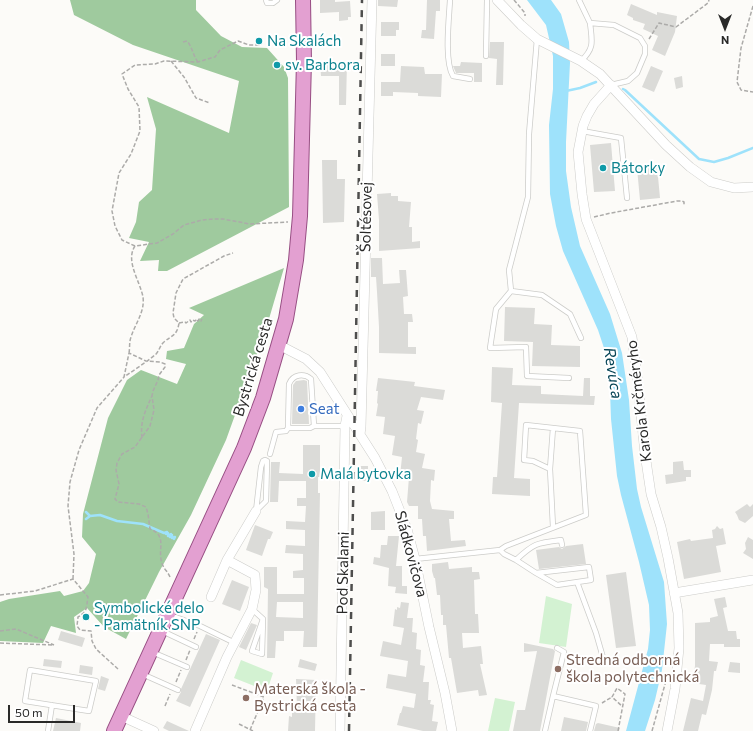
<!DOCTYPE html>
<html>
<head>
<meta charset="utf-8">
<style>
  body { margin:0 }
  #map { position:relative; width:753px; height:731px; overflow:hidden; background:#fcfbf8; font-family:Commissioner,sans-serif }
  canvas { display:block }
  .north { position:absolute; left:705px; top:8px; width:40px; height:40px; -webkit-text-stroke:3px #fff; paint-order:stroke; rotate:180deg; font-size:11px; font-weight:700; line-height:16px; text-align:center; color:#2a2a29 }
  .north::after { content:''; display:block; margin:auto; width:14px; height:18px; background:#2a2a29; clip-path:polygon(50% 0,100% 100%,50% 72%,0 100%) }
  .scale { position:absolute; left:8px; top:705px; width:67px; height:18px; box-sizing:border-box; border:2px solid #2a2a29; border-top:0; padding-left:5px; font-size:12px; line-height:14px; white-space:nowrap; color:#2a2a29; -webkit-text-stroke:3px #fff; paint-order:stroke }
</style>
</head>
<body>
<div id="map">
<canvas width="753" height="731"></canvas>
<div class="north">N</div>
<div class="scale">50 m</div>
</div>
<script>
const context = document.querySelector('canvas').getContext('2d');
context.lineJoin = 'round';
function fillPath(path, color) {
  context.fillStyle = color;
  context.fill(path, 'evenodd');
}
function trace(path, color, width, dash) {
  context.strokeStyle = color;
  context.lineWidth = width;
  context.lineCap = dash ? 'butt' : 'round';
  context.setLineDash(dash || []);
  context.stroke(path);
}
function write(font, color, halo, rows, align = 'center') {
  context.font = font + ' Commissioner,sans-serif';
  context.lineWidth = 4;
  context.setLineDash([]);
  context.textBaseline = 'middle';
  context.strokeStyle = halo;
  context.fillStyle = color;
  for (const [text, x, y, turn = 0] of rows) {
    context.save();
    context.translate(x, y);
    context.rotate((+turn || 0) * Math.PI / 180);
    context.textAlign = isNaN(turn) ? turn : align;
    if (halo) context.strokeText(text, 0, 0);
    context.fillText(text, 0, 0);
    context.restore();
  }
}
fillPath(new Path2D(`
  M546,596L572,604L566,647L539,643Z
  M241,660L273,673L267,691L234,678Z
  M495,698L515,702L509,731H488Z`), '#d3f2d2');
fillPath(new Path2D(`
  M70,0H196V10L221,36L242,47L267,48L284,67L288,78L289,207L167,271H158L159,260L140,261L149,242L129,238L136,222L139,202L152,190L156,129L147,97L229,133L239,81L133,45L74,15Z
  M284,268L266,329L226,440L191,515L159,572L126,639L104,627L87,608L74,617L76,633L51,626L43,643L0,641V602L9,599L60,591L64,596L83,591L89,583L96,554L82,537L83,514L108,418L127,380L141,370L177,384L186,364L166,359L167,351L184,348L194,324L204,315L189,308Z`), '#9fca9e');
fillPath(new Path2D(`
  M527,0H551L561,14L569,42L570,63L566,142V171L571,207L580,246L610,314L622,353L629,400L632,446L637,489L641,507L664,582L667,624L662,670L655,700L645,731H626L648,649L650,630L649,605L639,562L621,495L617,476L611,419L609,363L598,330L563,251L556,226L550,194L549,125L553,89V56L546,25Z`), '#9ee2fb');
trace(new Path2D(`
  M623,89L625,90L699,159L714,162L728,158L753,148
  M566,91L580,88L596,82
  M86,512L90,516
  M86,519L90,516L100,515L117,521L143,524L164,533L167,532L166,534L168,533V536L171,534L170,537L172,535V538L175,537L174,539`), '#9ee2fb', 2.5);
fillPath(new Path2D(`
  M320,0H335V2L350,1L351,17H348V20L339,21V12L320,13Z
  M378,0H398L397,7L378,6Z
  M427,0H440V11H436L434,39L421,38L422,30H426Z
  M631,4L657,15V12L677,16L675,32L665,56L652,50L658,36L643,29L645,24L633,20V18L627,15Z
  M381,22H399V30H396V36H381Z
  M490,42H504L503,85H496L497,59L489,58Z
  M381,54H395V66H381Z
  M320,62H347L346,105H339V76H321Z
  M461,62L482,63V82H474V73H456L453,66H460Z
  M401,66L424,67L425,74H442L441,97L418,96V93L393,92V96H381V82H400Z
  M651,66L663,71L654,92L642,87Z
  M682,76L683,87L676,89L674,78Z
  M611,143L615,191L594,192L590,145Z
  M322,160H337V179H345L344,222L323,223Z
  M657,166L660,198L640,200L637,168Z
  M391,193V196H398V201L411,202L409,227H412V242L420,241V248L379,251V220L377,194Z
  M371,258H382L383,284L400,283L399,270H406L408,296L403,297L404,314H412L413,322H408V347H416V354L379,353V327L377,292L376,277H371Z
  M505,307L535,308L534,324L552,325L551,345L580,346V367L532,366L533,342L504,341Z
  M492,367L513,368L512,385L541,386V394L583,396L584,378H590V396H595L594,405L519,403L514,478L530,479V496L492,494L493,477H497L502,403L491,402Z
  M378,378L415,382L414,386L445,390L443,400L421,397L417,410L424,411L421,424L418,423L416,439L418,440L416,452L425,454L422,468L435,470L434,481L431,480L430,501L432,509L454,511V519H449L451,541L465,540L466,546L427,551L426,536H423L422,519H418V506H409L407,502L409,477L400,476L402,457L392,455L395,436L383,434L385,417L376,416L378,404L377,403L378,391H376Z
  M304,380L307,381L309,424H292L293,385L296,381Z
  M303,445H320V477H318V493H320L317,647H303L304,631H284V641H276L275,658H267L268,589L264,587V567H277V594H304V578H293V571L303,570V554L285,553L286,545L305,546V530L286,529V521L305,522L306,506H297V498H306V481H279L278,502H270L271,462H280L279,473L303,474ZM277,602H303V618L276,617Z
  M683,461L684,470H691V477H686V481L666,484L665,475L673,474V462Z
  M359,466H368V470H371V481H359Z
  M747,504L750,507L753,504V516L745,523L739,520L737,515L735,512Z
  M385,511V530H371V512Z
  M255,525L273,532L270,539H268L262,556L246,550Z
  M717,526L720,529L723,528L726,544L716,546L721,572L684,579L677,542L690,539L691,541L713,538L712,530L715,529Z
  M388,536H399L396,566H402V586H407V594L395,593L396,587L388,586L389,568L373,564L374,557L380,558L381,545H387Z
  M748,537L753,540V559L743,553L746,549L745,543Z
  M583,544L586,564L539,569L536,550L559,547L562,549L566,546Z
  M448,562L449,569L472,567V572H479L480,579L474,580L475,614H478L479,633H462L463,648L481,646L483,664H480L487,695L479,696L478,690L457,693L451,658H449L446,625H443V615H441L440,595H437L435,578H434L432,571V564Z
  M626,572L636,646L616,648L606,575Z
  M232,580L249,587L240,611L222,604Z
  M725,597L727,607L723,608L728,631H736L737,639H740V647H724V644H710L709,661L718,662L716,671H714L712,690L706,715L702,714L698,731H683L691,698L703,701L706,685L692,683L695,666V623L710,622V618L718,616L714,599Z
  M401,602L409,603L407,618H413L412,632L417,633L416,649L421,650L420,665L425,666L423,682H429L428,700H431L430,704L434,705L432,721L438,722L436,731H423L397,725L400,713H401L403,706L414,708L416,694L386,688L388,674L406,677L408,661L380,656L383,641L401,645L404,628L393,626L395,609L397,610V607L400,608Z
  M251,623L257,625L246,650L239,647Z
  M61,631L85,638L82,647L58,640Z
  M206,634L220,640L190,707L176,701L181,692V689Z
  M524,643L553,649L555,651L540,731H513L517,710H525L537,651L524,652Z
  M44,659L62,661L61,668L43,666Z
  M300,659L317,664L315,671L298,667Z
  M730,662L740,663V673L728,672Z
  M80,665L93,667L92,675L79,673Z
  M101,676L109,679L105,691L98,689Z
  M296,679L316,680L315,731H288L289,716L292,717V708H297Z
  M564,717L588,722L586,731H561Z
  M56,718L81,723L80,731H53Z
  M167,721L189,731H169L163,728Z
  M598,723L620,728L619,731H594L596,724Z`), '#dbdbd8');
const service = new Path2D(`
  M266,0L267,3H273L277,0
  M450,0C449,19 444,61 453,76L470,79
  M579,0L590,23
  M537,39L529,134L528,197L509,270L511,291L496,309L490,348L526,347L527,376L569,378
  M486,56L487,0
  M581,61C595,48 592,41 590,23L614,25L640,38L645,46V54L637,73L628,81L611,85
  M582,131L621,138L627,198
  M511,291L542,295L570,314L581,338
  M314,426L311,379C304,373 293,374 289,384L288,428H310L314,426H345
  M270,454L276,432L286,431L288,428
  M265,460L267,461L266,501L256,511L261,467L263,461Z
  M550,469L553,527
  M500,550L506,546L586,515L580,431L526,425L524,460L533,461L550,469L553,428
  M415,559L500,550L504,554L516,560L536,573L557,585L591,580L589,567L536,573
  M516,560C534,543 537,543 561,540L562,545
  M577,582L596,633L604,661
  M252,609L263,619L262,654L252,651L263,619
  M170,615L200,626L235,643
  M162,631L196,647
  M152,652L187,667
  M30,670L96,681L89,711L25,701Z
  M142,674L178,690
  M553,696L564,652L557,648
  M48,731L52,705
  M545,731L553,696L596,706L590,731`);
const minor = new Path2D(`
  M497,0L521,25L537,39L581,61L600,74L666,145L690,167L711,182L734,188L753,187
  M611,85L594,104L587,116L583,126L578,152L582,194L586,219L632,337L637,374L645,454L651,494L661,527L668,558L678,613L679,648L675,689L667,731
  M279,345L306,359L320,372L375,458L392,491L407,529L415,559L429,627L445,693L452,731
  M360,434L361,427L372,0
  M227,560L256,511
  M674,593L753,580
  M121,716L154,731
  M195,731L227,657L252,609L256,590L255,575L227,560L211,597
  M340,731L345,426L347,416`);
const primary = new Path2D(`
  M114,731L244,448L263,398L286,319L296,260L300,216L304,61L303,0`);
trace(service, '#ccccc9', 6);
trace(minor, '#ccccc9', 10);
trace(primary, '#974e83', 16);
trace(new Path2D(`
  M514,0L525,13V16
  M753,6L741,48L737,82L741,90L753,92
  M649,39L659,23L676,27L708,3L709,0
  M183,42L187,41C193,48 193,56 198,62
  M171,61L184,77L196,98L210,103
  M594,217L611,213L677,201H682L684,202V206
  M135,246L122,240L115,226L112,211L119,173L131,154L140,131L139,107L128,89L122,74L135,65L155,64L164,61L198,62L211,58L215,57L220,50L238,41L249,45H259V42
  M179,323L185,322L186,323L190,320L191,322L192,320L195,321L197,319L198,321L199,319L201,321L202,319
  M129,353C130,348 129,342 131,337C135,324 145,312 143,297C140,281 125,261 135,246L157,243L173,234L184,225L202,220L213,219H223L250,224L288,222
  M142,438C140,422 145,411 152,396
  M170,577C168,572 163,568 162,563C157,549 168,536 150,529L148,514L146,507L139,504L118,502L115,499L119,484L116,470L117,463L122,454L135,447L150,426L154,410L152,396L153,391L158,380L159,375L165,367V364L160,362L146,361L129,353L124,377C134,370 145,363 155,355C159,352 160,345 164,342C172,335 177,336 179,323L174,318L173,313L176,293L183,279L224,256L233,253
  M73,579L74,554L68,506L70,482L79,450L97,408L124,377
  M0,595L35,591L73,579L88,597C86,608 88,611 78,617L77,626L80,630L91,631L92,641L96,649L118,669
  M0,631L16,629L54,645
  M194,639L197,632
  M0,643L52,645
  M186,660L190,650
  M176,682L181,670
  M232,685L264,697L250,730
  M602,703L612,697
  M165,706L170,694
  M239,724L253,731
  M618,731L625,694L617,688L612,697L623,707
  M652,731L667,677`), '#acaba9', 1.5, [4, 2]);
trace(service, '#fff', 4.5);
trace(minor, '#fff', 9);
trace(primary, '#e3a0d1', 14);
trace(new Path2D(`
  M349,731L362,0`), '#4e4e4d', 2.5, [7, 7]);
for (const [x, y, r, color] of [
  [259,41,4,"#0f9aa8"],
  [277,65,4,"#0f9aa8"],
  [603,168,4,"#0f9aa8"],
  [301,409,4,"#3f7fe0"],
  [312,474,4,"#0f9aa8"],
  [86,617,4,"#0f9aa8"],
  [558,669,4,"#8d6e63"],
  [246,698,4,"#8d6e63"]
]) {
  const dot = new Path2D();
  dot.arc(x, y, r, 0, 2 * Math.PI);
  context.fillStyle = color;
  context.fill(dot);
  trace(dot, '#fff', 1.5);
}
write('15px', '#0d838f', '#fff', [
  ["Na Skalách",267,41],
  ["sv. Barbora",285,65],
  ["Bátorky",611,168],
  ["Malá bytovka",320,474],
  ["Symbolické delo",94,608],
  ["- Pamätník SNP",94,625]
], 'left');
write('15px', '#2a2a29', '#fff', [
  ["Šoltésovej",366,217,-89],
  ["Bystrická cesta",253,367,-73],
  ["Karola Krčméryho",639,401,-97],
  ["Sládkovičova",411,554,75],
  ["Pod Skalami",343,573,-89]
]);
write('15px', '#366cbe', '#fff', [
  ["Seat",309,409]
], 'left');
write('15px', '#785e54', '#fff', [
  ["Stredná odborná",566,660],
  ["škola polytechnická",566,677],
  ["Materská škola -",254,689],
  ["Bystrická cesta",254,706]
], 'left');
write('italic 16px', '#074556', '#fff', [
  ["Revúca",613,373,81]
]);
</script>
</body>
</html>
